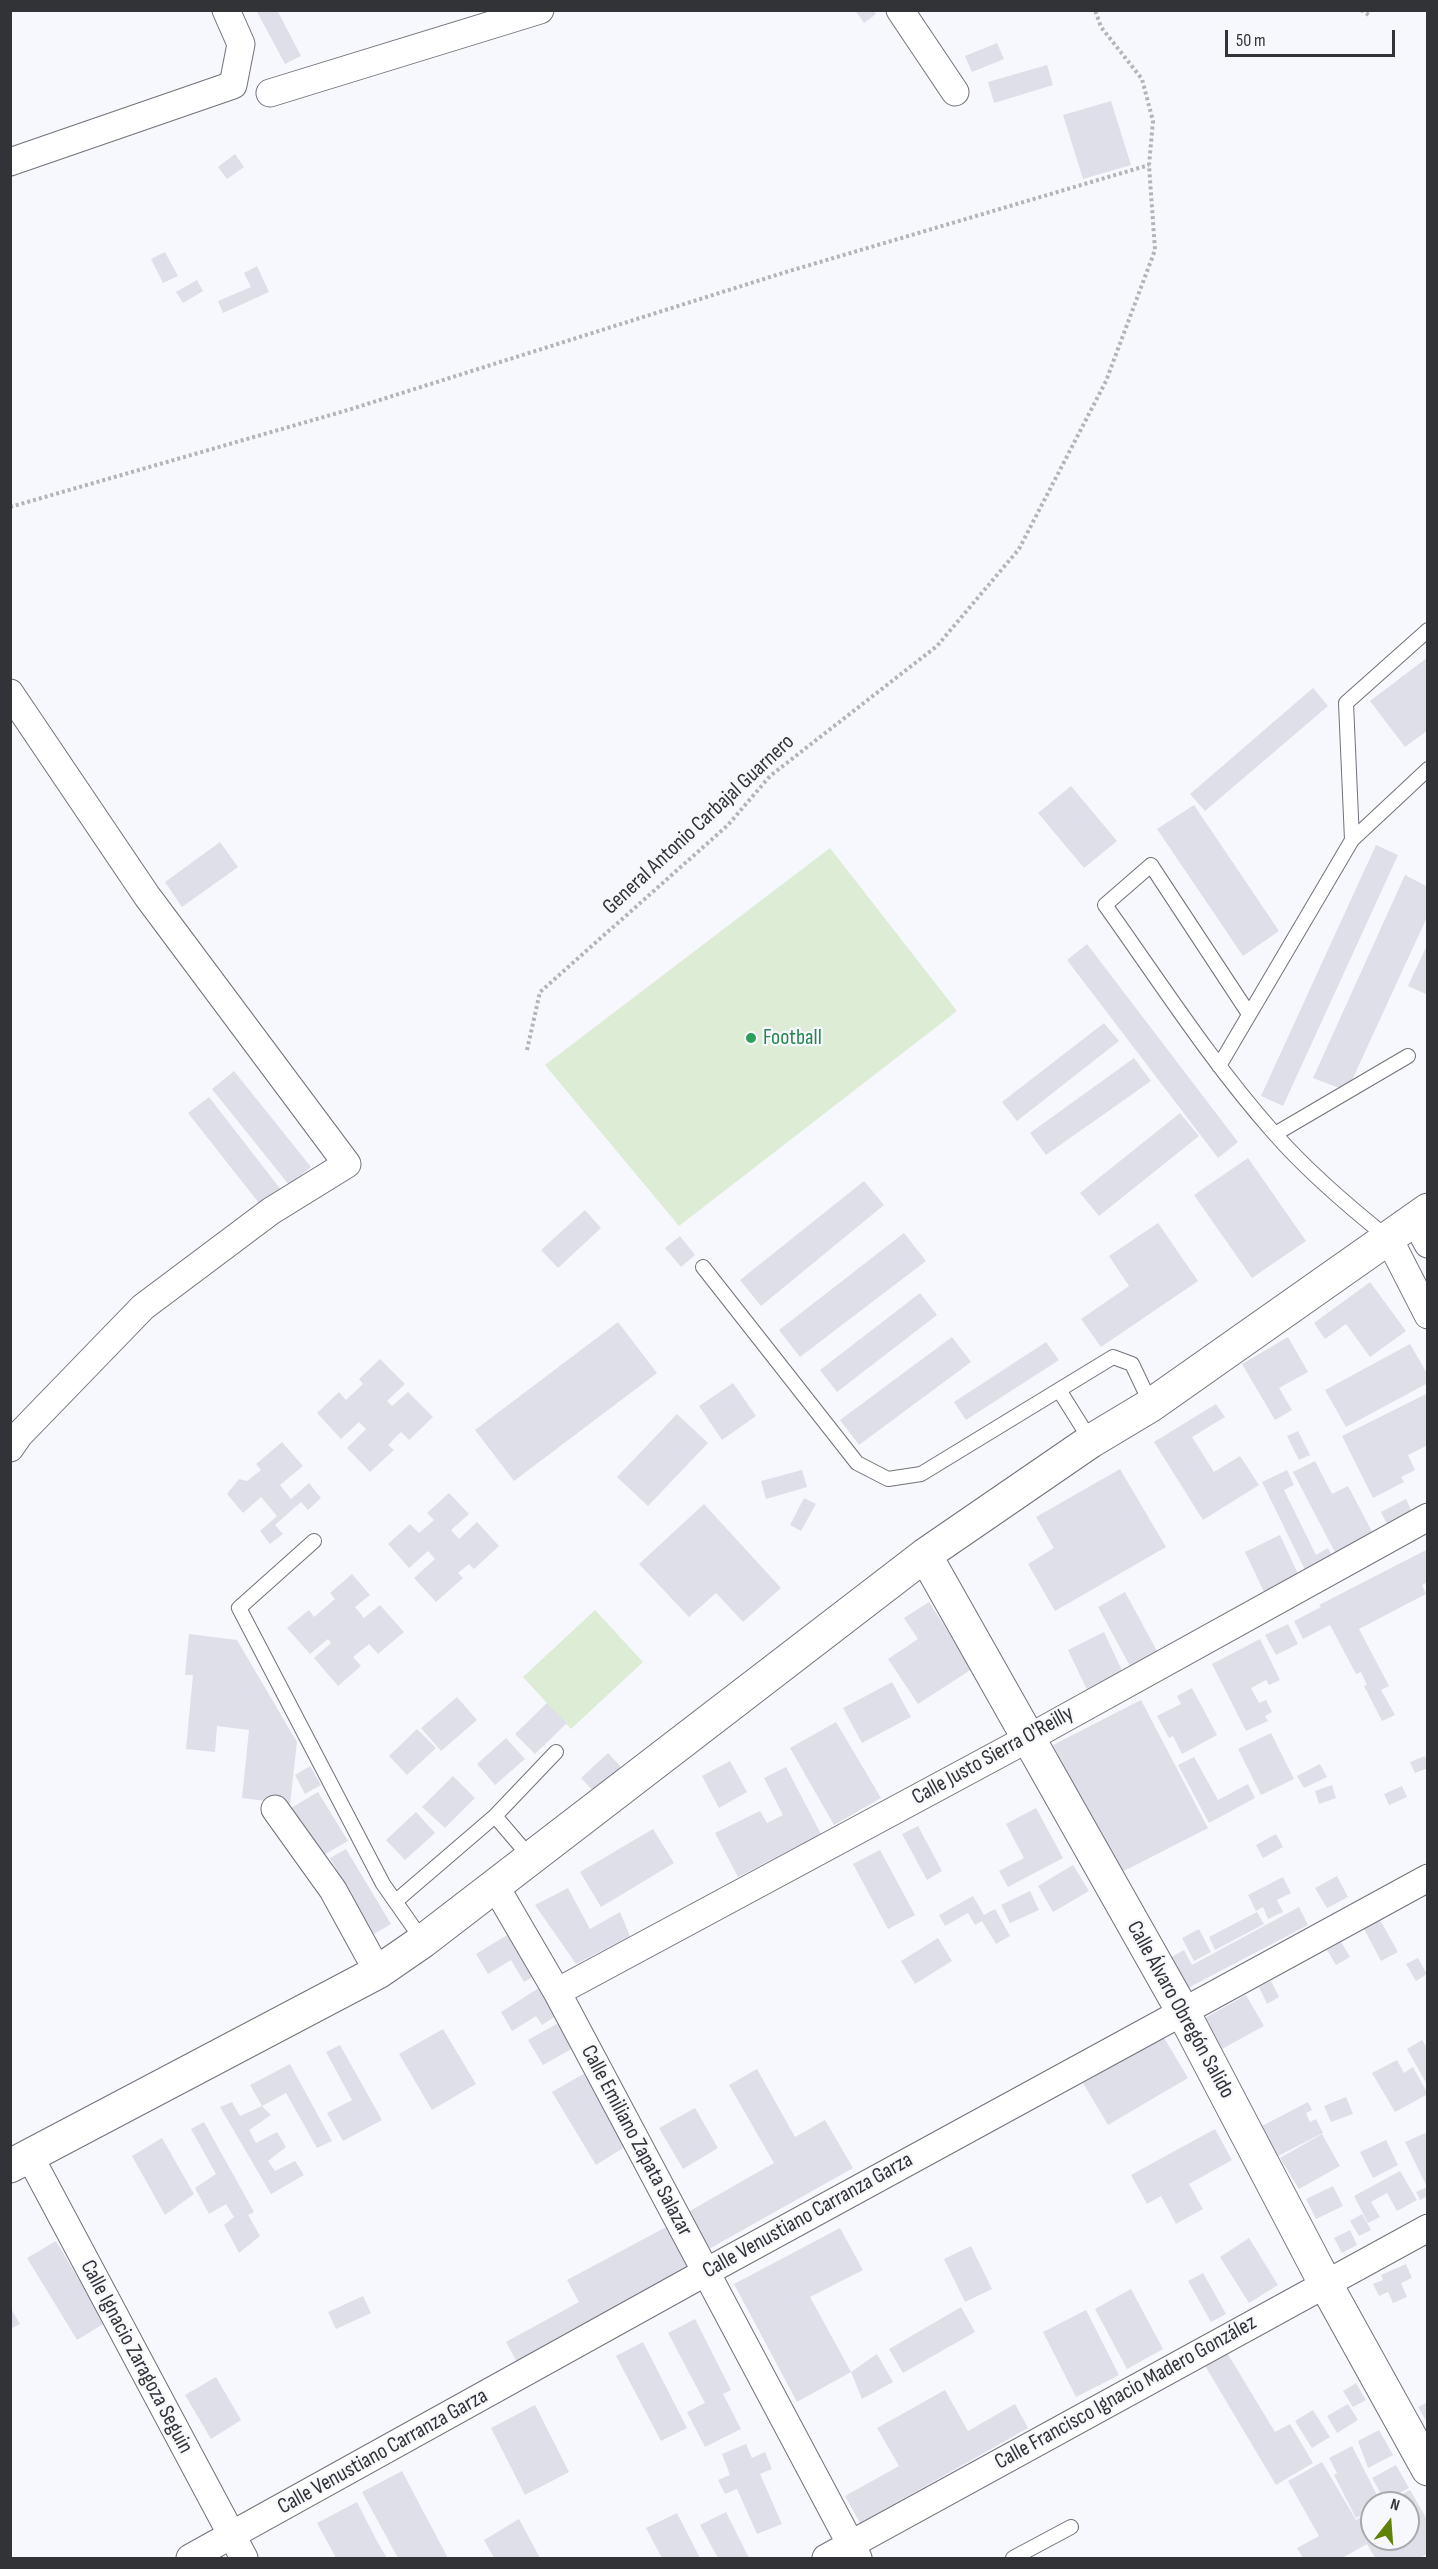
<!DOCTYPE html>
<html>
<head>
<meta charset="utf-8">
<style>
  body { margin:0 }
  #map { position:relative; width:1438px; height:2569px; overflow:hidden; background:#f7f8fd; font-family:"Sofia Sans Condensed",sans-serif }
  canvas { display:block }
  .frame { position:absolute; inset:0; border:12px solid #323336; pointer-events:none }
  .north { position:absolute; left:1360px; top:2491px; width:60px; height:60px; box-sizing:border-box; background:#f7f8fd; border:2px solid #a8a9ad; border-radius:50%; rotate:17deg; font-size:16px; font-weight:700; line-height:24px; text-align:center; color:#323336 }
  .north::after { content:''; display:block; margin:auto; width:21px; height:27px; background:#5f8405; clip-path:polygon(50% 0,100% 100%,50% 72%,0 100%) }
  .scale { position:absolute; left:1225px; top:30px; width:170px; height:27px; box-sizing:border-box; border:3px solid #323336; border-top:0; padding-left:8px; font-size:18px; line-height:21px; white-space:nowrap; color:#323336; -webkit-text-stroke:4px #f7f8fd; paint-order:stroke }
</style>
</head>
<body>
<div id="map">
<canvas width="1438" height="2569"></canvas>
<div class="frame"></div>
<div class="north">N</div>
<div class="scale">50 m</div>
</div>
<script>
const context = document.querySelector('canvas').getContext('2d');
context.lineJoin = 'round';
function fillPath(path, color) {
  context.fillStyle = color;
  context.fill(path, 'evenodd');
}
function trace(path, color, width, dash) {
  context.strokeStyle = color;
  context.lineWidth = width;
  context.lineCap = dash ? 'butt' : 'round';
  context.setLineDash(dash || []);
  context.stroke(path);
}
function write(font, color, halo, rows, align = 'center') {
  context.font = font + ' "Sofia Sans Condensed",sans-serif';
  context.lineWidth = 4.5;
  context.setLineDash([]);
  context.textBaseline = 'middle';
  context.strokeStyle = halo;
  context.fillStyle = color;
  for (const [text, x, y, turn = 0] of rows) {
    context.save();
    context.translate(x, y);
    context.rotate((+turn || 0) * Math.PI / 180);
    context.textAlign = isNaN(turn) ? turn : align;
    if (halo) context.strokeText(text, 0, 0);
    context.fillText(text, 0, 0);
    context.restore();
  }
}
fillPath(new Path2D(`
  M830,848L957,1011L679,1226L545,1065Z
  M595,1610L643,1662L571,1729L523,1677Z`), '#ddecd5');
fillPath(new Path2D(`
  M256,10H277L301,56L285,64Z
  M855,10H873L876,14L864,23Z
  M997,43L1004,59L972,72L965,56Z
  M1047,65L1053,85L994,103L988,82Z
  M1111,101L1131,165L1083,179L1063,115Z
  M235,154L244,167L227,179L218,167Z
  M165,252L178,276L163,283L151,259Z
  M257,266L269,292L223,313L218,301L251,287L244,273Z
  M197,280L203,291L183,303L176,292Z
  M1428,657V730L1405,747L1370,701Z
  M1313,688L1328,706L1205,811L1190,794Z
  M1071,786L1117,841L1084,868L1038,813Z
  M1194,805L1279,931L1243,956L1157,829Z
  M220,842L238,867L182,907L165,882Z
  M1376,845L1398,855L1283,1106L1261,1096Z
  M1405,875L1428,887V915L1347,1091L1313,1078Z
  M1428,943V995L1408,986Z
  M1087,944L1238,1142L1218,1158L1067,960Z
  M1104,1023L1119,1041L1017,1121L1002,1102Z
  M1134,1058L1151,1081L1046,1155L1030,1133Z
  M234,1071L311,1167L289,1185L212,1089Z
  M209,1097L282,1191L262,1207L188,1113Z
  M1180,1113L1199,1136L1099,1216L1080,1193Z
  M1248,1158L1306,1241L1252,1278L1194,1195Z
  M864,1181L884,1205L761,1306L740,1280Z
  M585,1210L601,1228L558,1268L541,1250Z
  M1158,1223L1198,1281L1101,1347L1081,1319L1129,1286L1109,1256Z
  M904,1233L926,1261L800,1357L779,1330Z
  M680,1236L695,1255L681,1267L665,1248Z
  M1370,1282L1406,1331L1370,1357L1346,1324L1325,1339L1314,1323Z
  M920,1293L937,1315L837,1392L820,1370Z
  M618,1322L657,1373L514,1481L475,1430Z
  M952,1337L971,1362L859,1445L840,1420Z
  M1288,1337L1308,1372L1279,1388L1292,1410L1275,1420L1242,1364Z
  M1046,1342L1059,1360L966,1420L954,1402Z
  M1410,1344L1428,1375V1383L1346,1427L1325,1390Z
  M380,1359L405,1384L387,1401L392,1406L408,1392L433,1417L409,1440L401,1432L388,1445L394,1450L370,1472L347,1448L366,1429L359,1422L341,1439L317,1413L339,1392L346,1400L363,1384L359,1379Z
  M733,1383L756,1416L722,1440L699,1406Z
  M1428,1393V1445L1408,1455L1415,1470L1401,1477L1404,1482L1373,1498L1342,1436Z
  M1216,1404L1225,1417L1192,1437L1214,1472L1240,1456L1259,1485L1203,1520L1154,1442Z
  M677,1414L708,1443L648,1506L617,1477Z
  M1298,1431L1310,1455L1299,1460L1287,1436Z
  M282,1442L303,1466L280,1485L291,1499L309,1483L321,1498L308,1510L301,1502L275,1525L283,1534L270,1544L260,1531L277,1516L261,1497L243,1513L227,1494L239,1479L247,1481L261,1470L256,1464Z
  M1315,1461L1332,1494L1348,1486L1377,1541L1339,1560L1293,1472Z
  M1120,1469L1166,1547L1055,1611L1028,1564L1054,1548L1036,1517Z
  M802,1470L807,1487L766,1499L761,1481Z
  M1287,1470L1294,1485L1284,1490L1316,1555L1328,1548L1335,1563L1308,1576L1262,1482Z
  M449,1493L469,1514L451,1530L459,1539L477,1522L499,1546L474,1569L469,1564L458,1573L463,1578L436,1602L414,1578L435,1559L428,1551L409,1568L388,1544L410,1524L419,1533L434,1520L427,1513Z
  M804,1498L816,1504L801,1531L790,1525Z
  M1406,1499L1413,1514L1388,1526L1381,1512Z
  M704,1504L781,1588L743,1622L716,1593L689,1617L639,1564Z
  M1280,1535L1300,1578L1265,1594L1245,1552Z
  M1428,1549V1582L1422,1585L1426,1594L1359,1629L1389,1686L1381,1690L1395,1715L1382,1721L1364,1686L1367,1685L1361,1672L1356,1674L1330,1625L1303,1639L1294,1621L1321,1607L1319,1605Z
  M352,1574L370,1595L355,1607L364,1618L380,1605L404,1632L378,1654L369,1644L353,1657L361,1666L338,1686L314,1658L331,1643L328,1639L310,1654L287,1628L309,1610L314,1617L335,1599L330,1593Z
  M1125,1592L1157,1651L1130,1666L1098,1607Z
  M929,1602L972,1669L918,1704L888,1659L918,1639L904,1618Z
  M1288,1624L1298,1644L1276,1655L1265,1635Z
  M1104,1632L1126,1679L1090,1696L1068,1650Z
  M189,1634L237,1640L297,1742L290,1804L242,1798L249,1730L217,1726L215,1752L186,1749L193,1675H185Z
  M1260,1639L1280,1680L1269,1685L1266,1680L1251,1688L1259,1703L1266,1700L1272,1712L1265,1716L1268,1721L1246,1731L1212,1664Z
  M892,1682L911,1717L862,1743L843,1708Z
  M1192,1688L1217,1735L1182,1754L1173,1736L1169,1738L1157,1716L1181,1704L1177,1696Z
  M457,1697L477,1720L441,1751L421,1728Z
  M1141,1700L1208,1828L1120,1873L1053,1745Z
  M547,1703L567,1723L535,1754L515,1734Z
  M836,1722L881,1798L834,1825L790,1748Z
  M417,1729L436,1748L407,1775L389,1756Z
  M1271,1733L1294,1779L1261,1795L1238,1749Z
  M506,1738L525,1759L495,1785L477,1764Z
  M608,1753L621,1767L594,1792L581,1778Z
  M1425,1756L1428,1768L1415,1773L1410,1762Z
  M1194,1757L1218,1800L1248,1784L1255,1798L1209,1823L1178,1765Z
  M730,1761L747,1792L719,1808L702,1776Z
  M1320,1764L1327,1777L1304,1788L1297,1776Z
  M310,1766L321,1785L305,1794L295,1775Z
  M786,1767L821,1834L738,1877L715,1833L760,1811L767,1823L783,1815L764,1778Z
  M453,1776L475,1798L445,1828L422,1807Z
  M1332,1785L1336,1798L1319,1804L1315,1791Z
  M1402,1786L1407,1797L1389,1805L1384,1794Z
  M318,1792L348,1841L320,1857L291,1808Z
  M1036,1808L1063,1858L1008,1887L999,1871L1024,1858L1006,1824Z
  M416,1812L435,1833L405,1860L386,1840Z
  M918,1826L942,1871L927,1880L902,1834Z
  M653,1829L674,1863L601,1907L580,1872Z
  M1276,1834L1283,1847L1263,1858L1256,1845Z
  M346,1849L391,1924L374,1934L330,1858Z
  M880,1850L915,1915L888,1929L853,1864Z
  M1073,1865L1089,1891L1053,1912L1038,1886Z
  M1337,1876L1348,1897L1327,1908L1315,1888Z
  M1283,1877L1291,1893L1277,1900L1283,1912L1268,1919L1263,1907L1256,1911L1248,1895Z
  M568,1888L590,1929L620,1912L630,1936L576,1964L535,1905Z
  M1030,1891L1039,1910L1010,1923L1001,1905Z
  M973,1896L984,1915L995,1909L1010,1936L996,1944L982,1921L975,1925L968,1913L945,1926L939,1915Z
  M1299,1907L1308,1925L1186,1989L1170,1958L1184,1950L1192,1965Z
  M1257,1912L1264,1924L1215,1950L1209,1937Z
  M1379,1918L1398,1952L1381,1961L1363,1927Z
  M1199,1929L1211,1952L1194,1961L1182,1938Z
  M509,1934L535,1975L524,1982L511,1960L488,1974L476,1954Z
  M938,1938L952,1961L915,1984L901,1961Z
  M1341,1942L1350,1957L1336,1965L1327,1950Z
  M1418,1958L1427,1974L1416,1981L1406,1964Z
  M1271,1981L1279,1997L1267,2004L1259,1987Z
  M542,1986L559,2014L542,2025L536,2016L512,2031L501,2012Z
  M1246,1995L1264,2026L1222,2049L1205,2018Z
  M560,2022L575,2047L543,2065L528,2040Z
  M443,2029L476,2084L432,2110L399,2054Z
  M1163,2036L1188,2078L1108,2125L1083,2083Z
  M1422,2040L1428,2049V2086L1407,2049Z
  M340,2045L382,2120L343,2141L327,2113L352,2100L326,2052Z
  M1397,2060L1404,2073L1413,2067L1428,2094L1395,2112L1372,2073Z
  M290,2064L332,2141L317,2148L286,2093L262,2106L250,2085Z
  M757,2069L795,2137L825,2120L853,2168L709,2249L688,2212L774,2163L729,2085Z
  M585,2073L628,2145L596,2165L552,2092Z
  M1346,2097L1353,2114L1331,2122L1324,2106Z
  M232,2102L240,2116L262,2106L271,2115L249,2130L256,2143L277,2132L286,2147L268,2161L275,2171L295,2161L304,2175L271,2194L220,2107Z
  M1308,2102L1312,2110L1306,2113L1310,2122L1316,2119L1323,2133L1276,2157L1260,2127Z
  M695,2108L718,2148L683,2169L659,2128Z
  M204,2122L254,2212L248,2215L260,2236L239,2253L224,2225L234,2217L226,2204L209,2214L195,2188L216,2174L191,2129Z
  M1215,2129L1232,2160L1189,2184L1203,2209L1176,2224L1161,2196L1147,2204L1131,2175Z
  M1425,2133L1428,2139V2196L1420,2200L1416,2192L1427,2187L1405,2142Z
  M1322,2134L1340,2166L1299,2189L1280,2158Z
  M162,2138L194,2194L165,2215L132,2156Z
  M1386,2140L1398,2165L1373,2178L1360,2152Z
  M1400,2171L1417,2200L1397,2211L1387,2193L1371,2202L1380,2217L1368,2223L1354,2196Z
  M1333,2186L1343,2206L1316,2219L1306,2199Z
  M1362,2214L1371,2230L1359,2236L1350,2221Z
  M666,2227L691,2271L518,2364L506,2342L579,2302L567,2280Z
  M840,2228L863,2270L810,2297L851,2372L797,2402L734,2284Z
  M1350,2230L1357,2245L1342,2253L1334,2238Z
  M1249,2238L1278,2285L1249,2303L1220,2257Z
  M56,2241L105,2323L77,2340L27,2258Z
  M971,2246L992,2289L965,2302L944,2259Z
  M1406,2264L1412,2278L1401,2283L1407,2297L1393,2303L1388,2292L1379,2296L1373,2284L1383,2280L1381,2275Z
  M1203,2273L1226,2314L1211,2322L1188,2281Z
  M1131,2289L1163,2349L1127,2369L1095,2309Z
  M363,2296L371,2313L336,2329L328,2312Z
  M10,2307L20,2324L10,2329Z
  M961,2307L975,2332L903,2373L889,2349Z
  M1086,2310L1119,2375L1076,2397L1043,2332Z
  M695,2319L731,2390L723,2394L741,2429L705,2447L687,2412L705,2403L668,2333Z
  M643,2342L687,2428L661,2441L616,2356Z
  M1226,2351L1275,2432L1290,2424L1313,2463L1276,2485L1204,2364Z
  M877,2354L893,2382L862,2399L851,2372Z
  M216,2377L241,2420L211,2439L185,2395Z
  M1356,2383L1366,2400L1353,2407L1343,2391Z
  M945,2390L968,2431L1015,2404L1028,2428L860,2523L845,2496L899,2466L877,2428Z
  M1428,2402V2424L1418,2407Z
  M1348,2404L1358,2420L1337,2433L1327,2416Z
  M535,2405L569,2472L525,2495L491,2428Z
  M1313,2410L1330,2437L1312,2448L1295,2421Z
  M1379,2430L1393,2455L1368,2468L1358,2441Z
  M746,2444L752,2458L765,2452L772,2469L760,2474L782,2524L757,2534L737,2489L725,2494L718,2480L730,2475L722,2454Z
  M1352,2446L1381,2503H1372V2509L1356,2518L1334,2475L1337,2473L1329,2458Z
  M1322,2462L1356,2520L1372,2511V2539H1408V2503H1386L1410,2490L1428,2521V2554L1419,2558H1375L1367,2544L1342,2558H1303L1297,2548L1319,2536L1288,2481Z
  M1396,2465L1409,2488L1385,2501L1372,2478Z
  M402,2471L423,2511L448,2558H398L362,2492Z
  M357,2502L378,2543L387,2558H336L317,2523Z
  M726,2512L749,2558H718L700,2525Z
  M677,2513L700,2558H662L646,2528Z
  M519,2519L540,2558H494L484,2540Z`), '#dedfe9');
const lane = new Path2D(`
  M1352,840L1346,703L1428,630
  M1249,1014L1151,865L1105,905C1160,982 1211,1062 1274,1133C1308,1172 1348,1206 1388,1238
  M1219,1066L1352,840L1428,769
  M1275,1134L1408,1056
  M703,1267L857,1463L888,1479L921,1474L1113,1357L1132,1364L1151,1404
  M1059,1390L1091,1441
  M314,1541L239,1608L383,1884L423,1941
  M495,1816L530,1857
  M396,1901L495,1816L556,1752
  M1013,2558L1071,2527`);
const street = new Path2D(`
  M900,10L955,92
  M270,93L540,10
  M10,162L233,85L241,44L226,10
  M10,693L147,896L347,1164L271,1211L143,1307L19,1435L10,1448
  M1415,1220L1428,1244
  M1389,1239L1428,1315
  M275,1809L333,1890L378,1972
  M494,1884L557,1992L858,2558
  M557,1992L1027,1739L1428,1517
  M29,2155L244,2558
  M190,2558L706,2272L1428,1878
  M826,2558L1428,2228`);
const secondary = new Path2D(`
  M925,1555L1182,2010L1325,2283L1428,2469
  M10,2166L378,1972L423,1941L925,1555L1091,1441L1151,1405L1428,1210`);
trace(lane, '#71727b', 16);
trace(street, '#71727b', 29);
trace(secondary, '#71727b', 35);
trace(new Path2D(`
  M1361,10L1369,15
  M10,507L348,410L786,272L1149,165
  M527,1050L540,992L728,825L770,776L937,646L1019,549L1106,381L1155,250L1149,165L1153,121L1142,79L1101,27L1095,10`), '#b3b4b9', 4, [3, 3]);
trace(lane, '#fff', 14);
trace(street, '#fff', 27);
trace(secondary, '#fff', 33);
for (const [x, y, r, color] of [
  [751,1038,6,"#2e9e5b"]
]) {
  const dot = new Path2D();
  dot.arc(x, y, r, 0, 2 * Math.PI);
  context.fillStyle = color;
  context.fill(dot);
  trace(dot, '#f7f8fd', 2);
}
write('22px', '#323336', '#f7f8fd', [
  ["General Antonio Carbajal Guarnero",699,825,-43],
  ["Calle Justo Sierra O'Reilly",993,1756,-29],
  ["Calle Álvaro Obregón Salido",1180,2010,61],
  ["Calle Emiliano Zapata Salazar",636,2141,62],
  ["Calle Venustiano Carranza Garza",808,2216,-29],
  ["Calle Ignacio Zaragoza Seguin",136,2357,62],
  ["Calle Francisco Ignacio Madero González",1126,2393,-29],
  ["Calle Venustiano Carranza Garza",383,2452,-29]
]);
write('22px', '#27864d', '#f7f8fd', [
  ["Football",763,1038]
], 'left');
</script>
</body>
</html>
